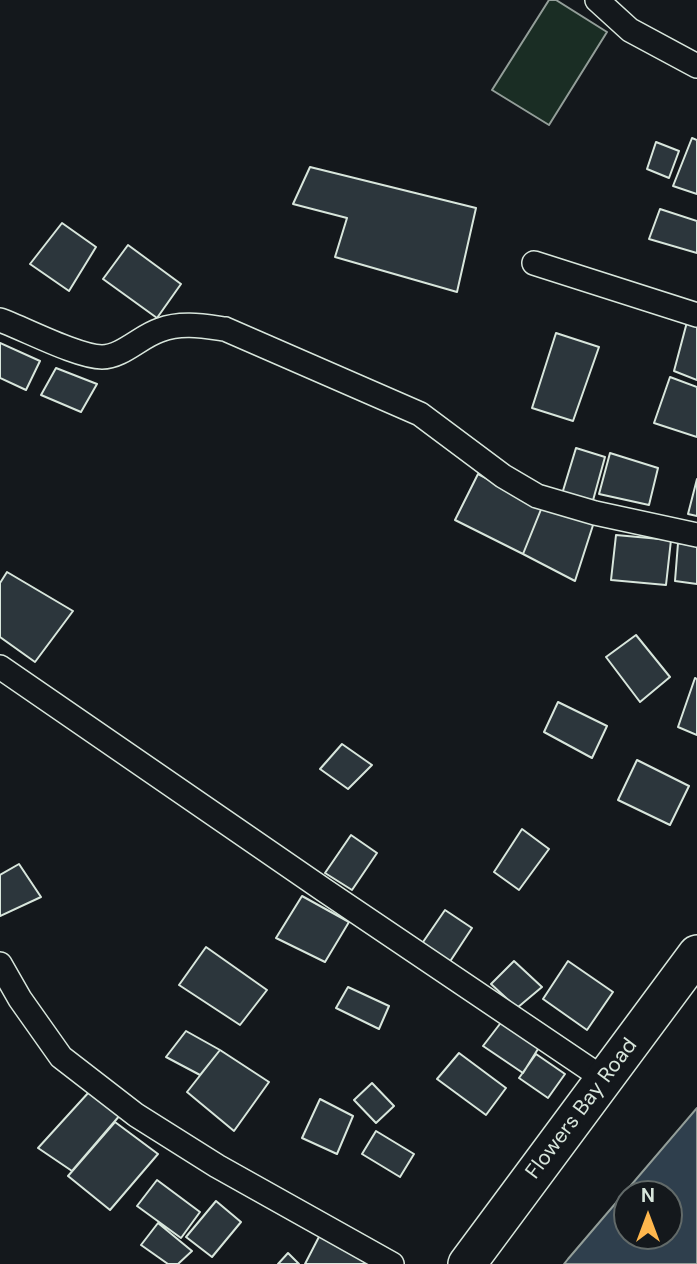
<!DOCTYPE html>
<html>
<head>
<meta charset="utf-8">
<style>
  body { margin:0 }
  #map { position:relative; width:697px; height:1264px; overflow:hidden; background:#14181c; font-family:"DM Sans",sans-serif }
  canvas { display:block }
  .north { position:absolute; left:613px; top:1180px; width:70px; height:70px; box-sizing:border-box; background:#14181c; border:2px solid #626a69; border-radius:50%; rotate:0deg; font-size:19px; font-weight:700; line-height:28px; text-align:center; color:#d8e6dc }
  .north::after { content:''; display:block; margin:auto; width:24px; height:32px; background:#ffb74d; clip-path:polygon(50% 0,100% 100%,50% 72%,0 100%) }
</style>
</head>
<body>
<div id="map">
<canvas width="697" height="1264"></canvas>
<div class="north">N</div>
</div>
<script>
const context = document.querySelector('canvas').getContext('2d');
context.lineJoin = 'round';
function fillPath(path, color) {
  context.fillStyle = color;
  context.fill(path, 'evenodd');
}
function trace(path, color, width, dash) {
  context.strokeStyle = color;
  context.lineWidth = width;
  context.lineCap = dash ? 'butt' : 'round';
  context.setLineDash(dash || []);
  context.stroke(path);
}
function write(font, color, halo, rows, align = 'center') {
  context.font = font + ' "DM Sans",sans-serif';
  context.lineWidth = 5;
  context.setLineDash([]);
  context.textBaseline = 'middle';
  context.strokeStyle = halo;
  context.fillStyle = color;
  for (const [text, x, y, turn = 0] of rows) {
    context.save();
    context.translate(x, y);
    context.rotate((+turn || 0) * Math.PI / 180);
    context.textAlign = isNaN(turn) ? turn : align;
    if (halo) context.strokeText(text, 0, 0);
    context.fillText(text, 0, 0);
    context.restore();
  }
}
const green = new Path2D(`
  M549,0H556L607,32L549,125L492,90Z`);
fillPath(green, '#1a2d24');
trace(green, '#939e99', 2);
const water = new Path2D(`
  M697,1108V1264H564L568,1259ZM627,1194H669V1236H627Z`);
fillPath(water, '#2f3f4d');
trace(water, '#939e99', 2);
const building = new Path2D(`
  M692,138L697,140V194L673,186Z
  M656,142L679,151L669,178L647,169Z
  M310,167L476,208L457,292L335,257L347,218L293,204Z
  M660,209L697,221V253L649,239Z
  M62,223L96,247L69,291L30,264Z
  M128,245L181,284L157,318L103,279Z
  M687,322L697,326V380L674,371Z
  M556,333L599,347L573,421L532,408Z
  M0,343L40,361L26,390L0,378Z
  M56,368L97,384L81,412L41,395Z
  M670,377L697,387V437L654,423Z
  M576,448L605,457L592,504L562,494Z
  M610,453L658,468L649,505L599,494Z
  M478,474L542,507L523,554L455,520Z
  M697,479V516L688,514Z
  M542,507L595,519L575,581L523,554Z
  M616,535L671,540L666,585L611,580Z
  M678,543L697,546V584L675,581Z
  M7,572L73,611L35,662L0,637V583Z
  M636,635L670,677L640,702L606,657Z
  M695,678L697,679V735L678,727Z
  M558,702L607,726L592,758L544,732Z
  M342,744L372,765L348,789L320,769Z
  M637,760L689,786L670,825L618,800Z
  M522,829L549,849L519,890L494,872Z
  M351,835L377,853L352,890L325,873Z
  M19,864L41,897L0,916V875Z
  M302,896L349,922L325,962L276,938Z
  M445,910L472,928L449,963L421,945Z
  M206,947L267,990L240,1025L179,985Z
  M514,961L542,987L517,1008L491,984Z
  M568,961L613,992L587,1030L543,999Z
  M348,987L389,1006L379,1029L336,1008Z
  M506,1016L543,1041L523,1073L483,1046Z
  M186,1031L220,1050L200,1075L166,1057Z
  M220,1050L269,1082L234,1131L187,1092Z
  M459,1053L506,1088L486,1115L437,1079Z
  M536,1054L565,1074L548,1098L519,1078Z
  M372,1083L394,1106L376,1123L354,1100Z
  M89,1092L121,1114L72,1171L38,1148Z
  M320,1099L353,1116L337,1154L302,1138Z
  M115,1122L158,1154L110,1210L68,1176Z
  M376,1131L414,1154L400,1177L362,1154Z
  M157,1180L200,1212L181,1238L137,1206Z
  M216,1201L241,1222L212,1257L186,1237Z
  M158,1223L192,1251L178,1264H168L141,1245Z
  M323,1229L372,1264H305Z
  M288,1253L299,1264H278Z`);
fillPath(building, '#2c363c');
trace(building, '#d8e6dc', 2);
const minor = new Path2D(`
  M597,0L630,30L697,66
  M534,263L697,315
  M0,320C25,329 78,357 102,357C122,357 141,336 160,330C181,322 203,326 225,329L420,414L503,476L537,496L595,513L697,535
  M0,667L324,890L604,1079
  M0,964L20,999L61,1057L136,1115L217,1166L392,1264`);
const primary = new Path2D(`
  M467,1264L697,954`);
trace(minor, '#d8e6dc', 26);
trace(primary, '#d8e6dc', 40);
trace(minor, '#14181c', 23);
trace(primary, '#14181c', 37);
write('21px', '#d8e6dc', '#14181c', [
  ["Flowers Bay Road",582,1109,-53]
]);
</script>
</body>
</html>
